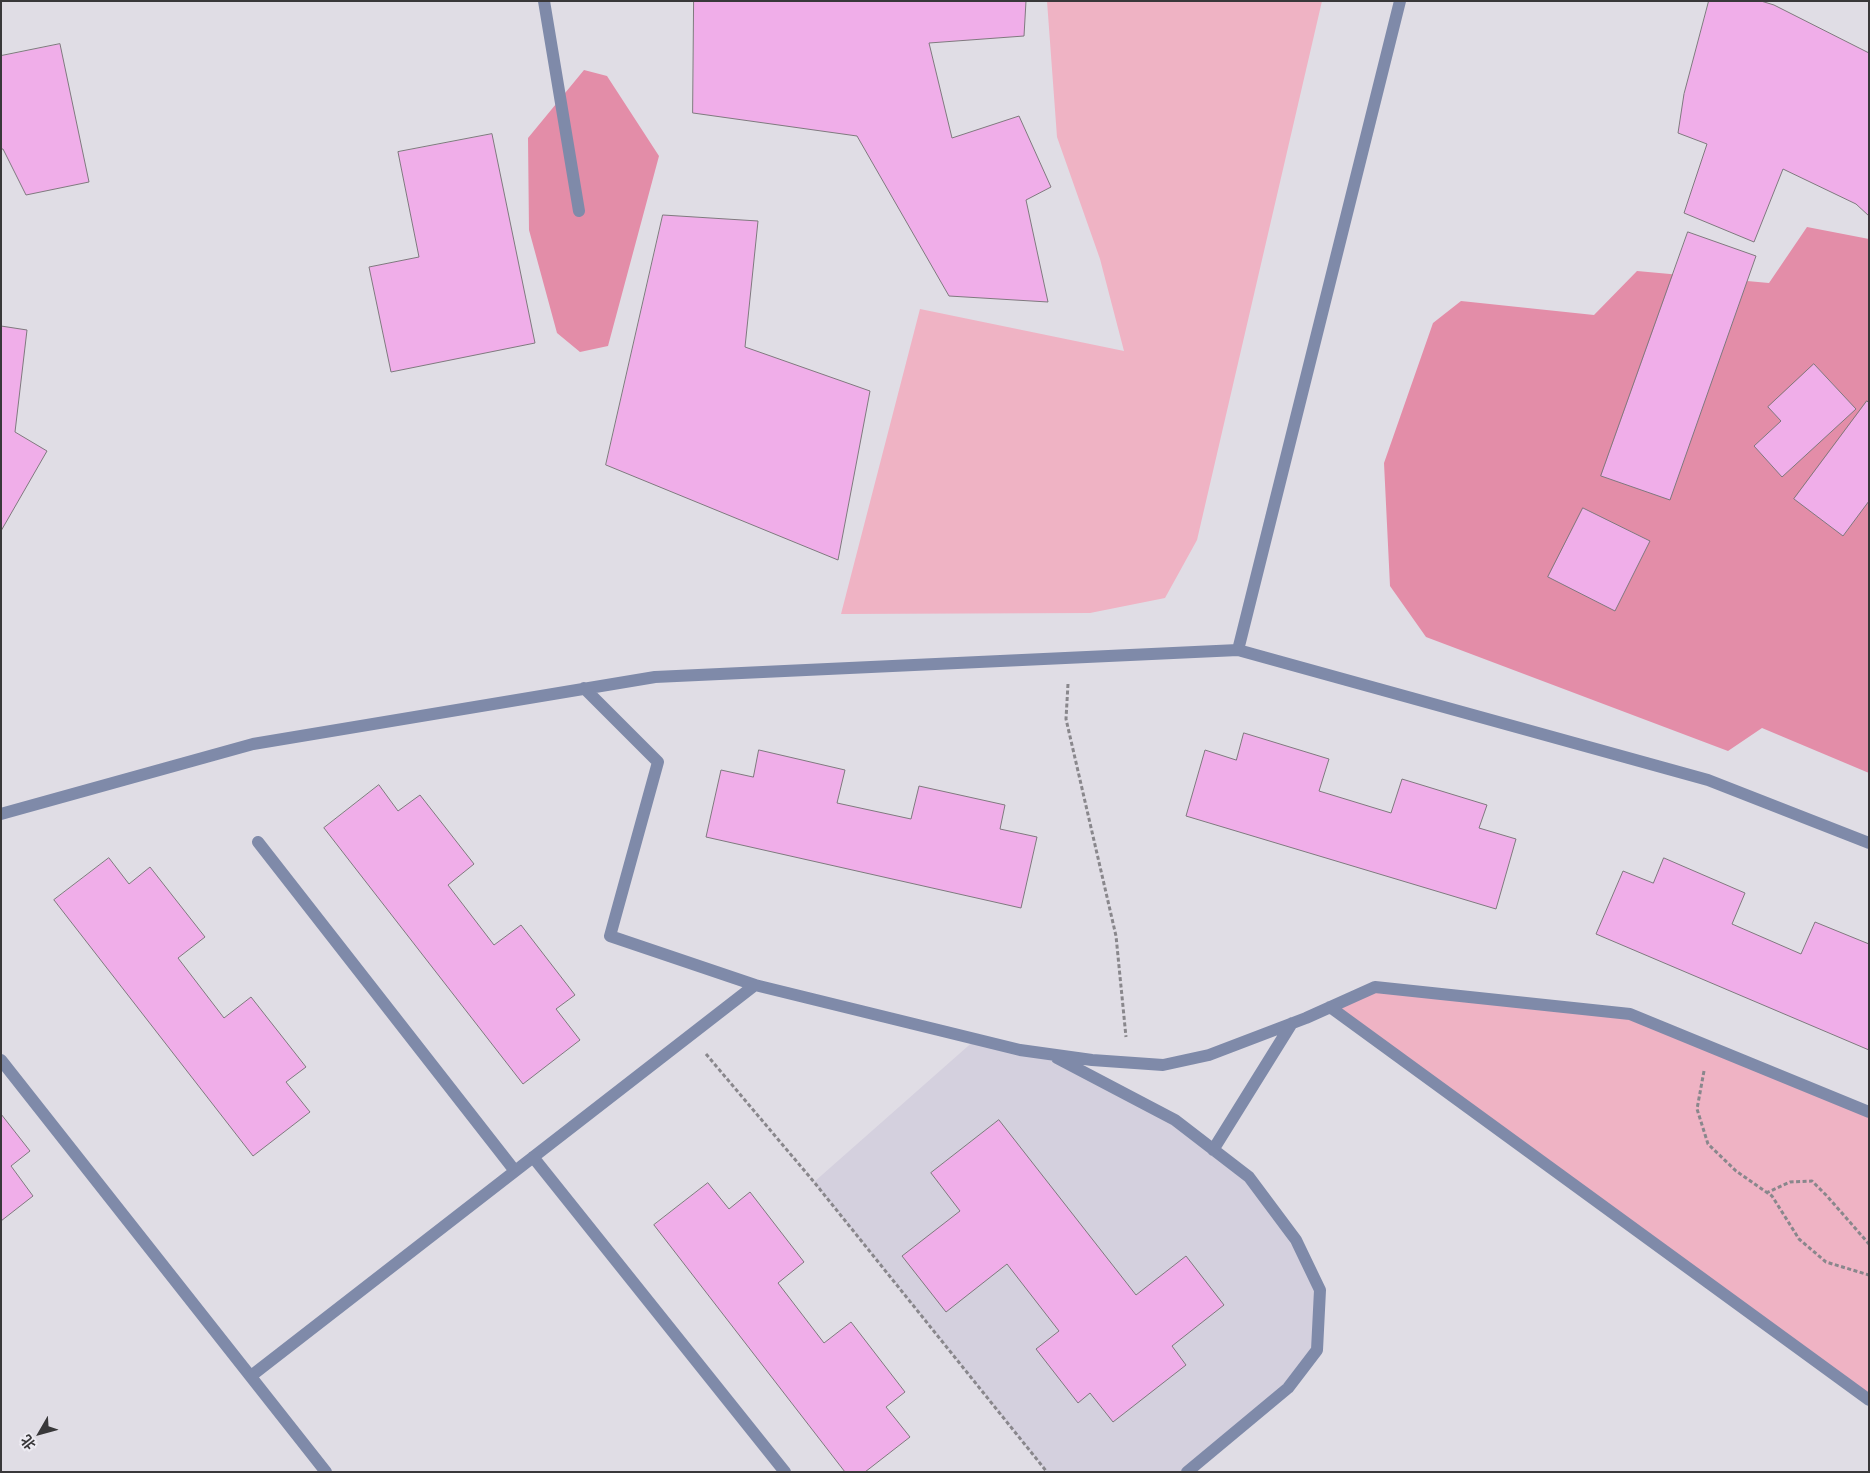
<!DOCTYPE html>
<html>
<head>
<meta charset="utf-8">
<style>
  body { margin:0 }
  #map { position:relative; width:1870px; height:1473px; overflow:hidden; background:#e0dde5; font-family:"IBM Plex Sans","Noto Sans SC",sans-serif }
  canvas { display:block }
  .frame { position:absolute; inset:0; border:2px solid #39383a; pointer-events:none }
  .north { position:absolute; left:15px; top:1408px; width:50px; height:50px; -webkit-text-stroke:4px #edebf2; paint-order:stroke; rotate:232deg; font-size:14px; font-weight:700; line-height:20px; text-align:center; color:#39383a }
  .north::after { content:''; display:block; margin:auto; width:18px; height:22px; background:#39383a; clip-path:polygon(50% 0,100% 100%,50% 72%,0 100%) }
</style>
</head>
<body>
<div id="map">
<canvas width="1870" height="1473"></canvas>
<div class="frame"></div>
<div class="north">北</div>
</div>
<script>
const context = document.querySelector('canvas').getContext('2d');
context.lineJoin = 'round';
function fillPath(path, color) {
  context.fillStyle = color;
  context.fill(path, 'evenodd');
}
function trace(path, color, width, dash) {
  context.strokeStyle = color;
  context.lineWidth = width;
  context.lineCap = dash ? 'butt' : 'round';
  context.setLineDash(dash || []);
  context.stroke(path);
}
fillPath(new Path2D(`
  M976,1039L1048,1054L1175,1120L1249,1177L1320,1290L1317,1346L1288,1388L1187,1472H1047L814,1182Z`), '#d4d0de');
fillPath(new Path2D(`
  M1047,1H1322L1197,540L1165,598L1090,613L841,614L920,309L1124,351L1100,259L1057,137Z
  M1375,987L1630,1014L1869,1112V1400L1330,1007Z`), '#efb3c4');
fillPath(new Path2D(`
  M584,70L607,76L659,156L608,346L580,352L557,333L529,230L528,138Z
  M1807,227L1869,239V773L1762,728L1728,751L1426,637L1390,586L1384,463L1433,323L1461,301L1594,315L1637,271L1769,283Z`), '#e38da8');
const building = new Path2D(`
  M694,1H1026L1024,36L929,43L952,138L1019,116L1051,187L1026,200L1048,302L949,296L857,136L693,113Z
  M1709,1H1761L1774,5L1869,53V216L1856,204L1783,169L1754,242L1684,213L1707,144L1678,133L1684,94Z
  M60,44L89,182L26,195L3,149H1V56Z
  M492,134L535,343L391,372L369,267L419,257L398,152Z
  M663,215L758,221L745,347L870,391L838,560L606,465Z
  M1688,232L1756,256L1670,500L1601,476Z
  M1,326L27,330L15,432L47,451L1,531Z
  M1814,364L1856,409L1782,477L1754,446L1781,421L1768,407Z
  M1867,401L1869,403V501L1843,536L1794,499Z
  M1583,508L1650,541L1615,611L1548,577Z
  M1244,733L1329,759L1319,791L1391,813L1402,779L1487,805L1479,828L1516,839L1496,909L1186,816L1205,750L1236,760Z
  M759,750L845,770L837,803L911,819L919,786L1005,805L1000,829L1037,837L1021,908L706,837L721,770L753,777Z
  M379,785L398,811L420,795L474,864L448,885L494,945L521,925L575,995L556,1009L580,1040L523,1084L324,828Z
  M109,858L129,884L150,867L205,937L178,958L224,1018L251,997L306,1067L286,1082L310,1112L253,1156L54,900Z
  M1664,858L1745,893L1732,924L1801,954L1815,922L1869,944V1050L1596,934L1623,871L1653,883Z
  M1,1114L30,1151L11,1166L33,1196L1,1221Z
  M999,1120L1136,1295L1186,1256L1224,1305L1172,1346L1186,1365L1113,1422L1090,1393L1078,1403L1036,1349L1059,1331L1007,1264L946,1312L902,1256L960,1211L931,1173Z
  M708,1183L729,1209L750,1192L804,1262L778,1283L824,1343L851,1322L905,1392L886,1407L910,1437L865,1472H845L654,1225Z`);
fillPath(building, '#f0aee9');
trace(building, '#7f797e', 1);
trace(new Path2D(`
  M1068,684L1066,719L1116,936L1126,1037
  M706,1054L814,1182L1047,1472
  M1704,1071L1697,1109L1708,1144L1736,1171L1772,1196L1799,1239L1826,1262L1869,1275
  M1766,1193L1790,1182L1812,1181L1827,1196L1869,1244`), '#89878c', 3, [4, 2.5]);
trace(new Path2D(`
  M544,1L579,211
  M1238,650L1400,1
  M584,688L658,762L610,936L755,985
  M1,814L253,744L655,677L1238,650L1708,780L1869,843
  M258,842L515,1171
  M1330,1007L1869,1400
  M1057,1058L1175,1120L1249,1177L1296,1240L1320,1290L1317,1350L1288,1388L1187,1472
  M1,1060L326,1472
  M1213,1150L1292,1023
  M533,1157L785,1472
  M251,1376L755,985L1020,1050L1092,1060L1163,1065L1209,1055L1306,1018L1375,987L1630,1014L1869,1112`), '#7f8aa9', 12);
</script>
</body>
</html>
